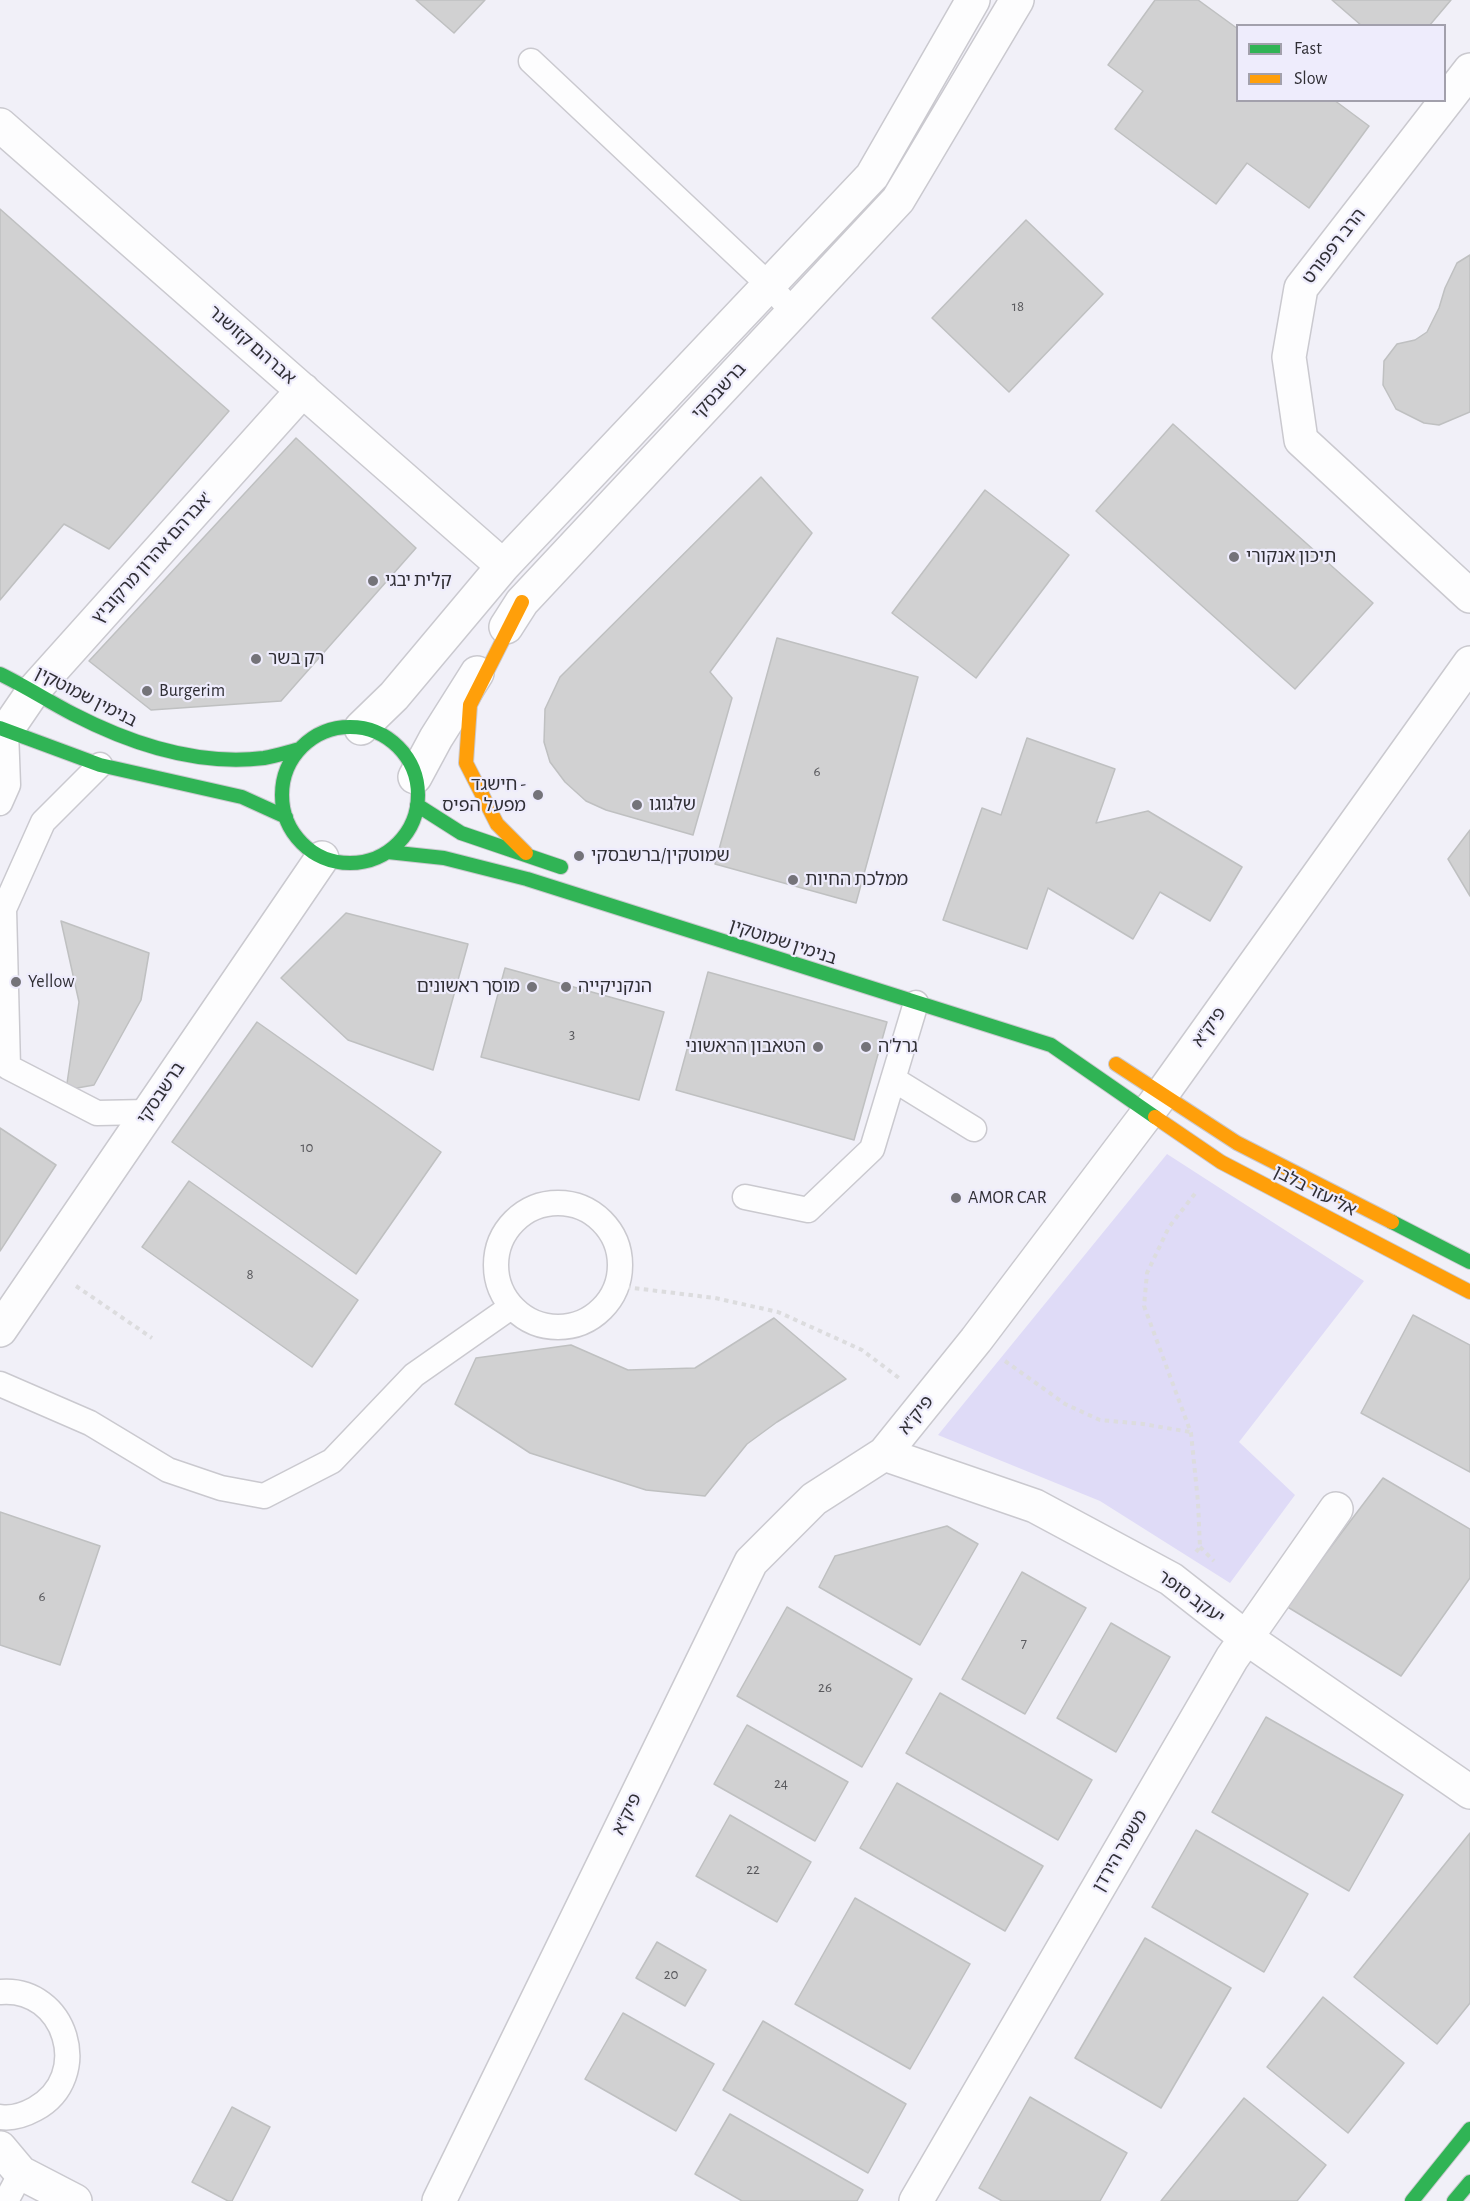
<!DOCTYPE html>
<html>
<head>
<meta charset="utf-8">
<style>
  body { margin:0 }
  #map { position:relative; width:1470px; height:2201px; overflow:hidden; background:#f1f0f8; font-family:"Alegreya Sans",sans-serif }
  canvas { display:block }
  .legend { position:absolute; left:1236px; top:24px; width:210px; height:78px; box-sizing:border-box; background:#eeecfc; border:2px solid #a2a0ac; margin:0; padding:8px 10px; list-style:none; font-size:18px; color:#302f35 }
  .legend li { display:flex; align-items:center; gap:12px; height:30px }
  .legend b { width:30px; border:2px solid #a2a0ac }
</style>
</head>
<body>
<div id="map">
<canvas width="1470" height="2201"></canvas>
<ul class="legend">
<li><b style="height:8px;background:#30b455"></b>Fast</li>
<li><b style="height:8px;background:#ff9f0a"></b>Slow</li>
</ul>
</div>
<script>
const context = document.querySelector('canvas').getContext('2d');
context.lineJoin = 'round';
function fillPath(path, color) {
  context.fillStyle = color;
  context.fill(path, 'evenodd');
}
function trace(path, color, width, dash) {
  context.strokeStyle = color;
  context.lineWidth = width;
  context.lineCap = dash ? 'butt' : 'round';
  context.setLineDash(dash || []);
  context.stroke(path);
}
function write(font, color, halo, rows, align = 'center') {
  context.font = font + ' "Alegreya Sans","Noto Sans Hebrew",sans-serif';
  context.lineWidth = 4.5;
  context.setLineDash([]);
  context.textBaseline = 'middle';
  context.strokeStyle = halo;
  context.fillStyle = color;
  for (const [text, x, y, turn = 0] of rows) {
    context.save();
    context.translate(x, y);
    context.rotate((+turn || 0) * Math.PI / 180);
    context.textAlign = isNaN(turn) ? turn : align;
    if (halo) context.strokeText(text, 0, 0);
    context.fillText(text, 0, 0);
    context.restore();
  }
}
fillPath(new Path2D(`
  M1167,1154L1364,1281L1239,1442L1295,1495L1230,1583L1100,1501L938,1435Z`), '#dfdbf7');
const building = new Path2D(`
  M416,0H485L454,33Z
  M1155,0H1198L1238,29V100H1334L1369,126L1309,208L1247,163L1216,204L1115,129L1143,91L1108,65Z
  M1332,0H1451L1429,26H1362Z
  M0,209L229,411L109,549L64,524L0,600Z
  M1026,220L1103,294L1009,392L932,318Z
  M1470,255V412L1439,425L1424,423L1396,409L1383,385L1384,361L1397,344L1415,340L1427,332L1439,308L1445,288L1457,263Z
  M1173,424L1373,603L1295,689L1096,511Z
  M296,438L416,548L281,701L151,710L89,661Z
  M761,477L812,533L710,672L732,698L693,835L606,810L586,801L565,782L550,762L544,742L545,709L560,677Z
  M985,490L1069,555L976,678L892,613Z
  M777,638L918,677L856,903L715,864Z
  M1027,738L1115,769L1096,823L1148,811L1242,867L1210,921L1160,892L1133,939L1048,888L1027,949L943,920L982,808L1001,815Z
  M1470,830V896L1448,859Z
  M346,913L468,944L433,1070L348,1040L281,978Z
  M61,921L149,953L141,1000L94,1085L66,1090L79,1002Z
  M505,968L664,1012L639,1100L481,1057Z
  M708,972L887,1022L854,1140L676,1090Z
  M257,1022L441,1152L356,1274L172,1142Z
  M0,1128L56,1165L0,1251Z
  M189,1181L358,1300L312,1367L142,1247Z
  M1413,1315L1470,1345V1472L1361,1413Z
  M774,1318L846,1379L777,1422L747,1444L705,1496L646,1490L530,1453L455,1404L476,1358L571,1345L628,1370L695,1368Z
  M1383,1478L1470,1529V1578L1401,1676L1286,1606Z
  M0,1512L100,1546L60,1665L0,1645Z
  M947,1526L978,1544L920,1645L819,1587L835,1556Z
  M1022,1572L1086,1608L1025,1714L962,1679Z
  M787,1607L912,1679L862,1767L737,1696Z
  M1111,1623L1170,1657L1116,1752L1057,1718Z
  M940,1693L1092,1780L1058,1840L906,1753Z
  M1266,1717L1403,1795L1349,1891L1212,1812Z
  M747,1725L848,1782L815,1841L714,1784Z
  M897,1783L1043,1866L1005,1931L860,1848Z
  M730,1815L811,1862L777,1922L696,1876Z
  M1196,1830L1308,1894L1264,1972L1152,1907Z
  M1470,1833V2003L1437,2044L1354,1977Z
  M855,1898L970,1964L910,2069L795,2004Z
  M1145,1938L1231,1988L1161,2108L1075,2058Z
  M657,1942L706,1970L685,2006L636,1978Z
  M1323,1997L1404,2063L1348,2133L1267,2067Z
  M623,2013L714,2064L676,2131L585,2079Z
  M763,2021L906,2104L868,2173L723,2090Z
  M1030,2097L1127,2153L1100,2201H1002L979,2188Z
  M1244,2098L1326,2165L1297,2201H1161Z
  M232,2107L270,2127L232,2201H228L192,2182Z
  M730,2114L863,2190L857,2201H742L695,2174Z`);
fillPath(building, '#d1d1d2');
trace(building, '#bfc0c1', 1.5);
const lane = new Path2D(`
  M531,61L769,285L793,312
  M100,765L43,822L4,909L8,1067L97,1113L148,1112
  M0,803L8,785L6,731
  M893,1079L974,1129
  M745,1197L808,1210L872,1149L916,1003
  M496 1265a62 62 0 1 1 124 0a62 62 0 1 1-124 0Z
  M0,1384L90,1423L168,1470L221,1488L264,1496L332,1461L414,1375L511,1307
  M0,1992C66,1986 94,2077 35,2109C24,2115 12,2119 0,2117
  M6,2201L21,2173`);
const street = new Path2D(`
  M1470,70L1301,288L1289,357L1301,440L1470,596
  M0,125L503,566
  M506,627L522,602L898,200L1017,0
  M361,728L394,696L503,566L872,176L973,0
  M6,731L34,690L303,390
  M415,777L436,738L477,673
  M0,1330L322,858
  M884,1454L1035,1506L1171,1579L1245,1637L1470,1792
  M0,2148L21,2173L75,2201
  M439,2201L751,1562L814,1499L884,1454L976,1340L1162,1094L1470,663
  M916,2201L1232,1658L1336,1509`);
const fast = new Path2D(`
  M0,674C25,686 48,701 73,714C131,744 198,766 264,758C276,756 288,752 300,749
  M282 795a68 68 0 1 1 136 0a68 68 0 1 1-136 0Z
  M0,728L100,765L242,797L286,817
  M417,805L461,833L561,867
  M388,852L444,858L527,879L1051,1045L1155,1117
  M1392,1222L1470,1262
  M1412,2201L1470,2129
  M1454,2201L1470,2182`);
const slow = new Path2D(`
  M522,602L470,705L466,763L497,824L526,853
  M1116,1064L1237,1143L1392,1222
  M1155,1117L1221,1162L1470,1292`);
trace(lane, '#cac9cf', 27);
trace(street, '#cac9cf', 36);
trace(fast, '#cac9cf', 16);
trace(slow, '#cac9cf', 16);
trace(new Path2D(`
  M76,1286L152,1338
  M617,1286L715,1298L778,1312L862,1350L899,1378
  M1005,1361L1065,1404L1100,1420L1143,1424L1190,1432
  M1200,1547L1214,1561
  M1196,1552L1200,1547L1198,1502L1191,1433L1144,1306L1147,1273L1169,1227L1197,1191`), '#dcdcde', 4, [4.5, 4.5]);
trace(lane, '#fdfdfe', 24);
trace(street, '#fdfdfe', 33);
trace(fast, '#30b455', 14);
trace(slow, '#ff9f0a', 14);
for (const [x, y, r, color] of [
  [1234,557,6,"#747379"],
  [373,581,6,"#747379"],
  [256,659,6,"#747379"],
  [147,691,6,"#747379"],
  [538,795,6,"#747379"],
  [637,805,6,"#747379"],
  [579,856,6,"#747379"],
  [793,880,6,"#747379"],
  [16,982,6,"#747379"],
  [532,987,6,"#747379"],
  [566,987,6,"#747379"],
  [818,1047,6,"#747379"],
  [866,1047,6,"#747379"],
  [956,1198,6,"#747379"]
]) {
  const dot = new Path2D();
  dot.arc(x, y, r, 0, 2 * Math.PI);
  context.fillStyle = color;
  context.fill(dot);
  trace(dot, '#eeecfc', 2);
}
write('15px', '#58585c', null, [
  ["18",1018,306],
  ["6",817,771],
  ["3",572,1034],
  ["10",307,1147],
  ["8",250,1274],
  ["6",42,1596],
  ["7",1024,1643],
  ["26",825,1687],
  ["24",781,1783],
  ["22",753,1869],
  ["20",671,1974]
]);
write('18px', '#302f35', '#eeecfc', [
  ["הרב רפפורט",1334,246,-52],
  ["אברהם קזושנר",252,345,41],
  ["ברשבסקי",719,391,-47],
  ["אברהם אהרון מרקוביץ'",152,558,-48],
  ["בנימין שמוטקין",86,697,27],
  ["בנימין שמוטקין",783,942,18],
  ["פיק\"א",1209,1027,-54],
  ["ברשבסקי",161,1093,-56],
  ["אליעזר בלבן",1315,1191,27],
  ["פיק\"א",916,1415,-51],
  ["יעקב סופר",1191,1597,36],
  ["פיק\"א",627,1814,-64],
  ["משמר הירדן",1120,1851,-60]
]);
write('18px', '#302f35', '#eeecfc', [
  ["תיכון אנקורי",1246,557],
  ["קלית יבגי",385,581],
  ["רק בשר",268,659],
  ["Burgerim",159,691],
  ["חישגד -",526,785,"right"],
  ["מפעל הפיס",526,806,"right"],
  ["שלגוגו",649,805],
  ["שמוטקין/ברשבסקי",591,856],
  ["ממלכת החיות",805,880],
  ["Yellow",28,982],
  ["מוסך ראשונים",520,987,"right"],
  ["הנקניקייה",578,987],
  ["הטאבון הראשוני",806,1047,"right"],
  ["גרל'ה",878,1047],
  ["AMOR CAR",968,1198]
], 'left');
</script>
</body>
</html>
